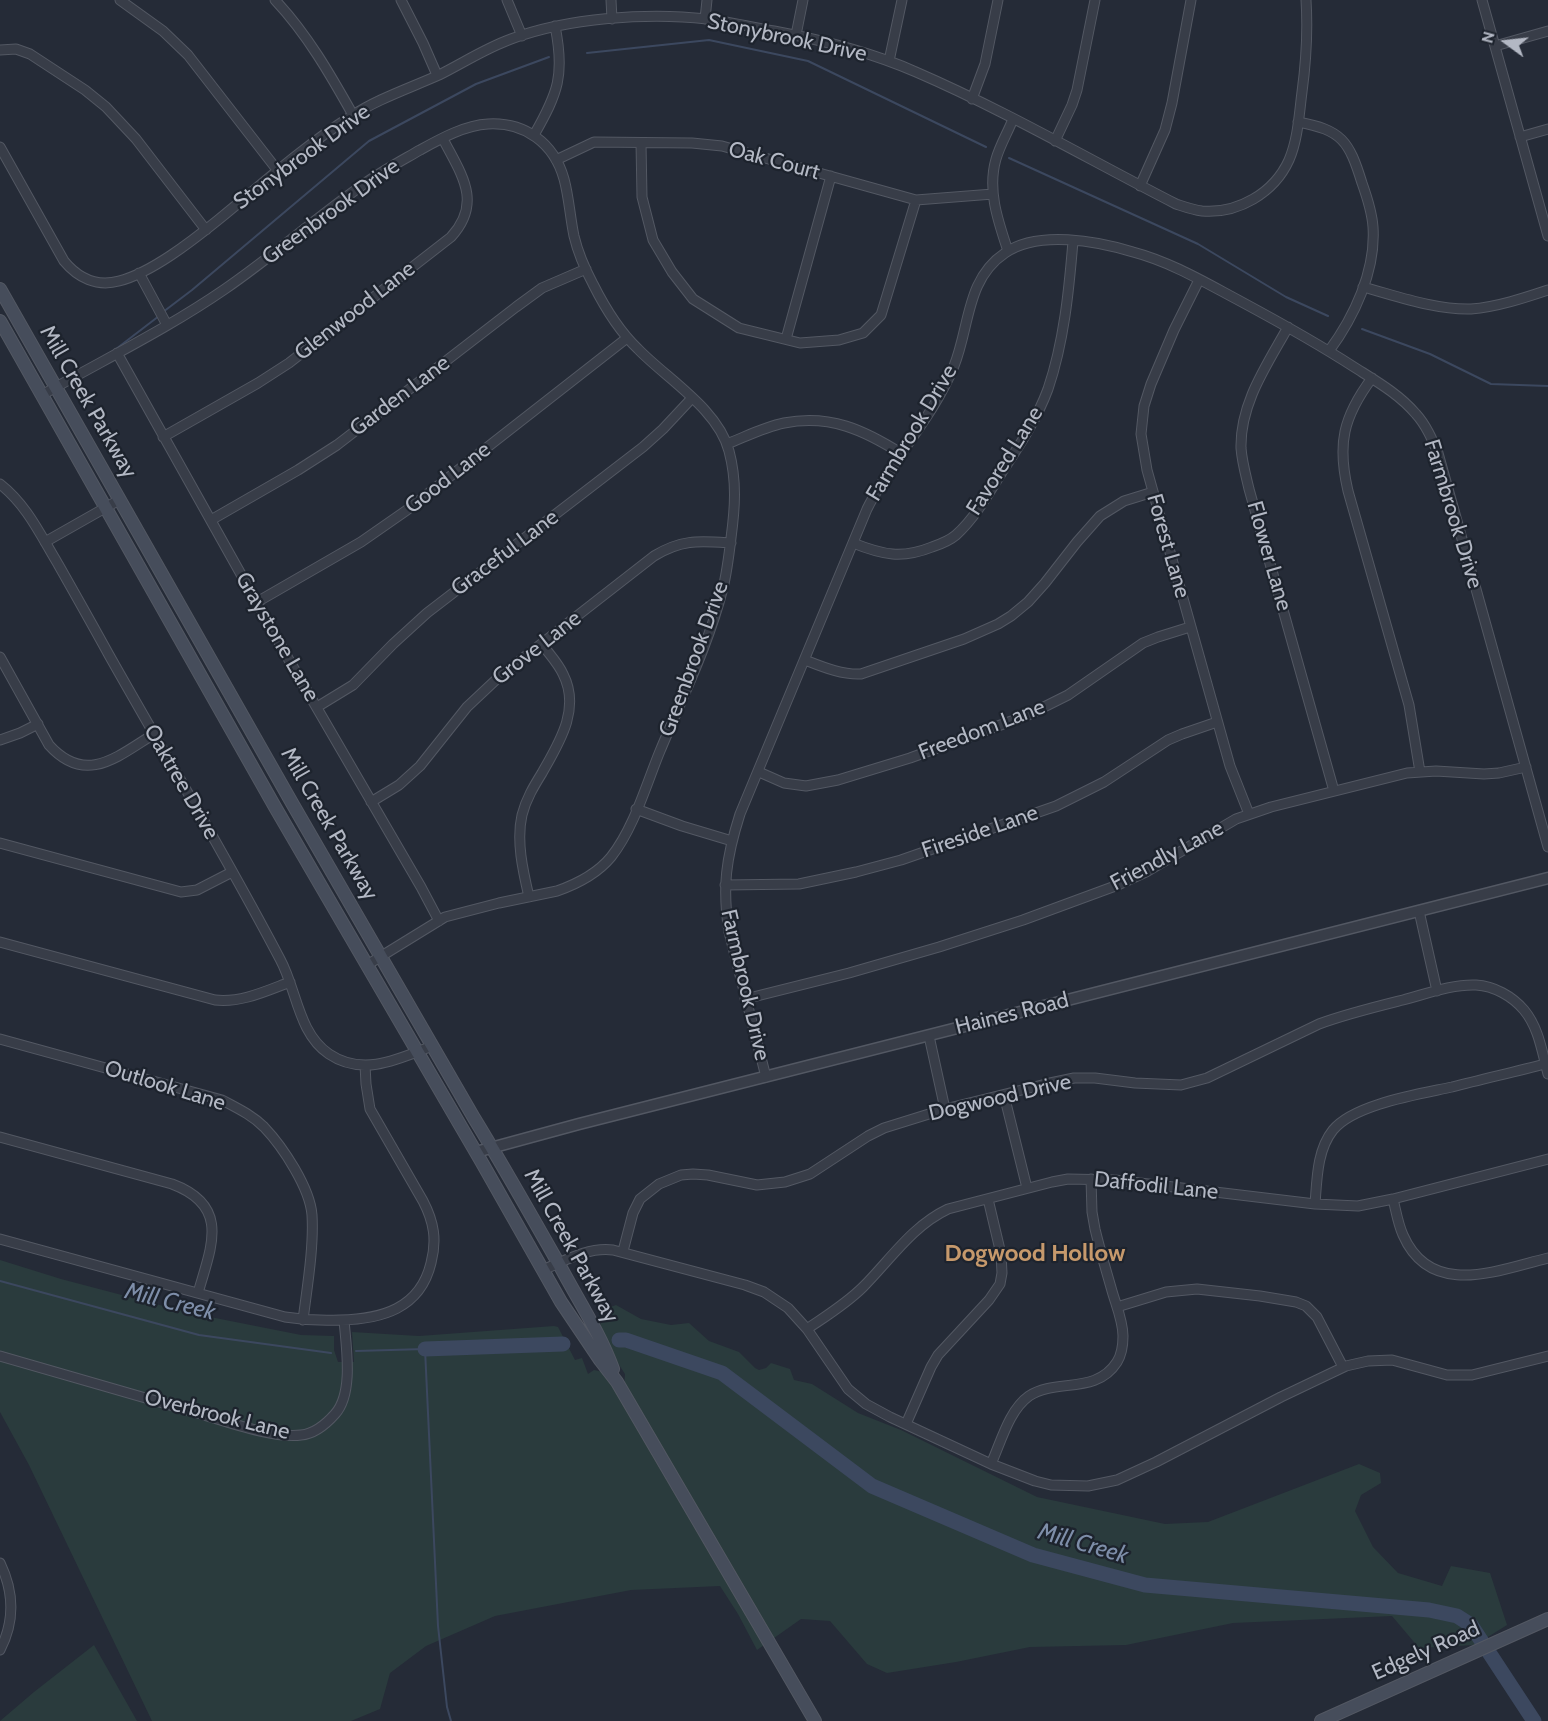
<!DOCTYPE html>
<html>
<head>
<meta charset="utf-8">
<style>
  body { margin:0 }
  #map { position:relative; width:1548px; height:1721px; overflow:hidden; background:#252b37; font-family:Cabin,sans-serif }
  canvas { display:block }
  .north { position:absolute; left:1476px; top:12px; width:60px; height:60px; -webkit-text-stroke:4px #1d232d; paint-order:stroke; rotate:285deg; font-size:16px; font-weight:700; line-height:24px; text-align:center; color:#b3b8c4 }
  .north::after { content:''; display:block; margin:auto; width:21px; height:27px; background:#b3b8c4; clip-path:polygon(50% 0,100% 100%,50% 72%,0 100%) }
</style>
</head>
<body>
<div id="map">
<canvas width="1548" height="1721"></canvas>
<div class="north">N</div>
</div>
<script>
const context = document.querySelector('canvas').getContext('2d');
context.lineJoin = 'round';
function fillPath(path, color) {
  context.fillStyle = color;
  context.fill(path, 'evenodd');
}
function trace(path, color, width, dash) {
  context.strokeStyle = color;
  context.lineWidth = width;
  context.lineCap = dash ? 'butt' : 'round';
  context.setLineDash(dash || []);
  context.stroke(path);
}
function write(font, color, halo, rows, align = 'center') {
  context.font = font + ' Cabin,sans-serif';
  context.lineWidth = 4.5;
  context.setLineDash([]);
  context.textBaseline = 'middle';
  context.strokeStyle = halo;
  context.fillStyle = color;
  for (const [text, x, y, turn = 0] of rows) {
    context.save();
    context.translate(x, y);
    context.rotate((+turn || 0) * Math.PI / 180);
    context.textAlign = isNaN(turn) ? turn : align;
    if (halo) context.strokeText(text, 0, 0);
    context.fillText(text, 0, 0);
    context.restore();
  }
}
fillPath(new Path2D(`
  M0,1260L61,1279L190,1313L301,1335L334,1336V1350L338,1362H354L352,1332L419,1336L554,1326L558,1327L575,1360L582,1358L588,1374L594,1370L603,1372L624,1389L625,1374L612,1354L601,1327L598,1308L605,1309L616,1305L641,1319L671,1325L689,1323L709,1341L739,1352L755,1368L759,1370L766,1368L771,1363L790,1369L794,1380L812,1384L858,1413L901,1430L1037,1497L1165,1524L1208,1522L1359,1464L1380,1473L1381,1483L1361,1495L1355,1511L1373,1547L1398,1573L1442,1586L1451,1566L1490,1573L1507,1625L1475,1645L1419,1648L1392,1616L1233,1623L1126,1645L1030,1647L956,1662L887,1673L867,1664L830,1621L801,1619L757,1650L738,1614L720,1586L631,1590L495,1616L426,1646L390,1673L380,1709L351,1721H152L29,1465L0,1412Z
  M94,1645L137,1721H0L34,1692Z`), '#2a3b3d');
trace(new Path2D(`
  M587,53L709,40L808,61L986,147
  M1009,158L1198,244L1286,297L1328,316
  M163,312L192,290L369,141L476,84L549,57
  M1362,329L1430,354L1491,384L1548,386
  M116,349L159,316
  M0,1281L199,1335L331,1353
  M356,1351L425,1349L438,1626L447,1707L451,1721`), '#3c485f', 2);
trace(new Path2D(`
  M619,1340H626L722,1373L872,1486L1033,1555L1145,1585L1429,1610L1457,1616L1471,1625L1534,1721
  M425,1349L563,1344`), '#3c485f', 15);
const minor = new Path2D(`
  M120,0L163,31L188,55L278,171
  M275,0C307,34 330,74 353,115
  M401,0L423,43L437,75
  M507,0L522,36
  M611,0L612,19
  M1482,0L1548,236
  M705,19L707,0
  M796,35L803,0
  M1495,46L1548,31
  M0,50L16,49L30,54L85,90L106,107L136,139L206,230
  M889,61L902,0
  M972,99L985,64L998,0
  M1298,122C1342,130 1349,141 1362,183C1367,197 1372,212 1373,227C1376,271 1354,317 1329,351
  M534,135C558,93 565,75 555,26
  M1520,137L1548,129
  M1055,141L1072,105L1077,90L1095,0
  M641,143L642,197L653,240L672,272L693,299L739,328L800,343L839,340L863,333L881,315L916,200
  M0,147L64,261C78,278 97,287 119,281C151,273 192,241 218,220C261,185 303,147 350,117C377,99 410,88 439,75C463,63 486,48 511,39C567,18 648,12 707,19C729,22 752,27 774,31C822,40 871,52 916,72C1004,110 1090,160 1176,204C1185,207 1193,210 1202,211C1238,214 1274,193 1289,160C1298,139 1299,115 1302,92C1306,62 1308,31 1306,0
  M556,160L594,142L692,143L722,146L916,200L993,194
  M1140,186L1165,130L1172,103L1191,0
  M1008,251C998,221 987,190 996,159C1000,145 1008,132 1013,119
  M139,273L167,325
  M1199,280L1174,330L1151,384L1144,406L1141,434L1147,470L1230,766L1249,814
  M1363,287C1397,296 1435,310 1471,309C1497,307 1524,298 1548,290
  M1288,327C1267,365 1240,403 1241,448C1242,462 1246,476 1249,489L1334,791
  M786,339L831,176
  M117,353L289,660L421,887L439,921
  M1372,378C1343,417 1337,444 1348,491L1409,705L1420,772
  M42,395C103,360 167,329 225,289C273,256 317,217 364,184C382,171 401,161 420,150C440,139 465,125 488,124C525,122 554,143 564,179C569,197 570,217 574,236C578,253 585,269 593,284C605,308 618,330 638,349C667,379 718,409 729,451C737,481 735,508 731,538C729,555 727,572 723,588C709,644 682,698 660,751C646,785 634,828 611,857C597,874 577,884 557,891L499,903L445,917L367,965
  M163,437L258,383L289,363L451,237C483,202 461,174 443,139
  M727,444C745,437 764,427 784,423C830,414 864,430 902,454
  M0,484C27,505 41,536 58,564C75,594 92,624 109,655C166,756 226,856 280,959C297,990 298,1033 329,1054C363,1077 399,1059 432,1046
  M211,520L298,470L337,445L516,307L542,288L586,269
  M45,542L119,500
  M853,543C883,555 902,559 932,547C941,544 949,541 956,535C975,518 989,493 1002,472C1019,446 1037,419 1048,389C1064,342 1069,290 1073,241
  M257,602L361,542L407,510L627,338
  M0,657L49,745C86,786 118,756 154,734
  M805,660C823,667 842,675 861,674L964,639L998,624L1011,616L1028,602L1045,583L1077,542L1100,516L1124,501L1153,492
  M317,707L353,685L393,644L427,613L643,447L663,429L692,398
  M0,740L20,733L38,724
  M759,772L784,783L806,786L838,780L910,758L1028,715L1068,695L1143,643L1158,637L1190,627
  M371,802L399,785L420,766L467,707L500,676L654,556C682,539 699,541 731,543
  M636,809L682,826L732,841
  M0,843L181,892L197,890L232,872
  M725,885L799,884L856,872L901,860L1056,806L1104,782L1168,740L1182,734L1217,722
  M529,897C523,871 516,841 522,815C526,799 534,786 542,773C559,743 581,709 563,674C558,663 549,654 542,644
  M1419,911L1437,991
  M0,942L215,1000C241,1003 266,991 290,982
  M745,999L849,973L939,947L1023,920L1118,885L1146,872L1236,819L1271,807L1407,773L1436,771L1484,774L1499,773L1526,767
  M929,1036L945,1109
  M0,1039L222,1100C237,1108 252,1115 264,1127C283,1147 310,1188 312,1215C314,1247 307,1288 303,1320
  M766,1077L729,932C722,887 726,858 740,814L867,509C892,459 933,418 954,366C970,326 966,279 1005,253C1038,230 1097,241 1133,252C1171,262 1206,283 1240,301C1279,322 1317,343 1354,367C1376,381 1399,394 1416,414C1426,425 1432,439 1438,453L1548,847
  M1004,1095L1027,1188
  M0,1137L172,1184C231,1206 211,1247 198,1293
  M1393,1199C1396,1211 1398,1224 1403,1235C1431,1299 1498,1270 1548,1258
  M1315,1204C1317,1179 1317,1150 1333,1130C1354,1104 1420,1094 1452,1087C1483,1079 1514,1072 1545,1064
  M0,1239L285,1317C304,1320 321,1321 340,1320C381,1319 420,1309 431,1263C437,1240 434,1222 423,1201L370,1109L366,1084L365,1065
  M623,1251L633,1213L640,1199L659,1184L681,1175L693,1174L708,1175L757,1185L785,1182L810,1174L868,1136L884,1128L945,1109L1050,1083L1074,1078H1095L1135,1083L1181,1085L1207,1078L1319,1024C1346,1014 1375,1007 1403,1000C1426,994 1452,984 1476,985C1494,986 1512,996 1524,1010C1539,1028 1542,1052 1548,1074
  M543,1270C566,1260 588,1247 613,1250L745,1285L764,1292L788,1308L807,1329L848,1389L866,1404L890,1417L991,1464L1035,1481L1051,1485L1088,1486L1117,1480L1156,1462L1281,1397L1346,1366L1368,1361L1392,1360L1447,1375H1472L1548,1356
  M1117,1307L1166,1292L1197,1289L1260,1296L1296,1302L1306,1306L1317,1317L1343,1367
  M807,1329C826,1316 846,1304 863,1287C890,1260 912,1226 948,1209L1052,1182L1068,1179L1115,1180L1315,1204L1358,1206L1393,1199L1548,1159
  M0,1356C65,1375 129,1393 194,1412C222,1420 274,1439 301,1435C314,1434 327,1423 335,1414C354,1393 346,1346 344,1320
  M906,1424L931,1367L938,1355L989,1300L1000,1284L1002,1273L1001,1254L988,1199
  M991,1464C1001,1442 1009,1410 1029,1396C1056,1378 1096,1395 1117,1362C1122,1354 1123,1345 1123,1336C1123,1321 1116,1305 1112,1291C1106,1270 1100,1250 1095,1229L1092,1212L1091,1179
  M0,1563C14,1592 15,1621 0,1650`);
const tertiary = new Path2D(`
  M476,1152L579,1124L1548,878`);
const secondary = new Path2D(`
  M0,289L292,803L474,1118C504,1167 532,1217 560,1266C578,1300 600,1333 613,1369
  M0,321L275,807L481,1161L561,1302L600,1360L617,1382L815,1721
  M1321,1721L1548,1619`);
trace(minor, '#535863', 11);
trace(tertiary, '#535863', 13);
trace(secondary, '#535863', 14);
trace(minor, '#383d48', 9);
trace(tertiary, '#383d48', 10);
trace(secondary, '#464d5b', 12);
write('22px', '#b3b8c4', '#1d232d', [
  ["Stonybrook Drive",787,38,12],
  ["Stonybrook Drive",302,157,-36],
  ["Oak Court",774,161,15],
  ["Greenbrook Drive",331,212,-36],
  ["Glenwood Lane",355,311,-38],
  ["Garden Lane",400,396,-37],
  ["Mill Creek Parkway",88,402,60],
  ["Farmbrook Drive",912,433,-59],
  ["Favored Lane",1005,461,-58],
  ["Good Lane",448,478,-38],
  ["Farmbrook Drive",1453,514,73],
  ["Forest Lane",1168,546,74],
  ["Graceful Lane",505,553,-37],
  ["Flower Lane",1269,556,74],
  ["Graystone Lane",277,637,60],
  ["Grove Lane",537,648,-38],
  ["Greenbrook Drive",694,659,-70],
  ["Freedom Lane",982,730,-21],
  ["Oaktree Drive",181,782,60],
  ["Mill Creek Parkway",329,824,60],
  ["Fireside Lane",980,832,-19],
  ["Friendly Lane",1167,856,-28],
  ["Farmbrook Drive",745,985,77],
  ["Haines Road",1012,1014,-14],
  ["Outlook Lane",165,1086,17],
  ["Dogwood Drive",1000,1098,-13],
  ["Daffodil Lane",1156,1186,6],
  ["Mill Creek Parkway",571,1246,61],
  ["Overbrook Lane",217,1415,14],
  ["Edgely Road",1426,1651,-24]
]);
write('bold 24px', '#c6996c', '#1d232d', [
  ["Dogwood Hollow",1035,1254]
]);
write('italic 24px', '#7e8ea9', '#1d232d', [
  ["Mill Creek",170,1302,14],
  ["Mill Creek",1083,1544,16]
]);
</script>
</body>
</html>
